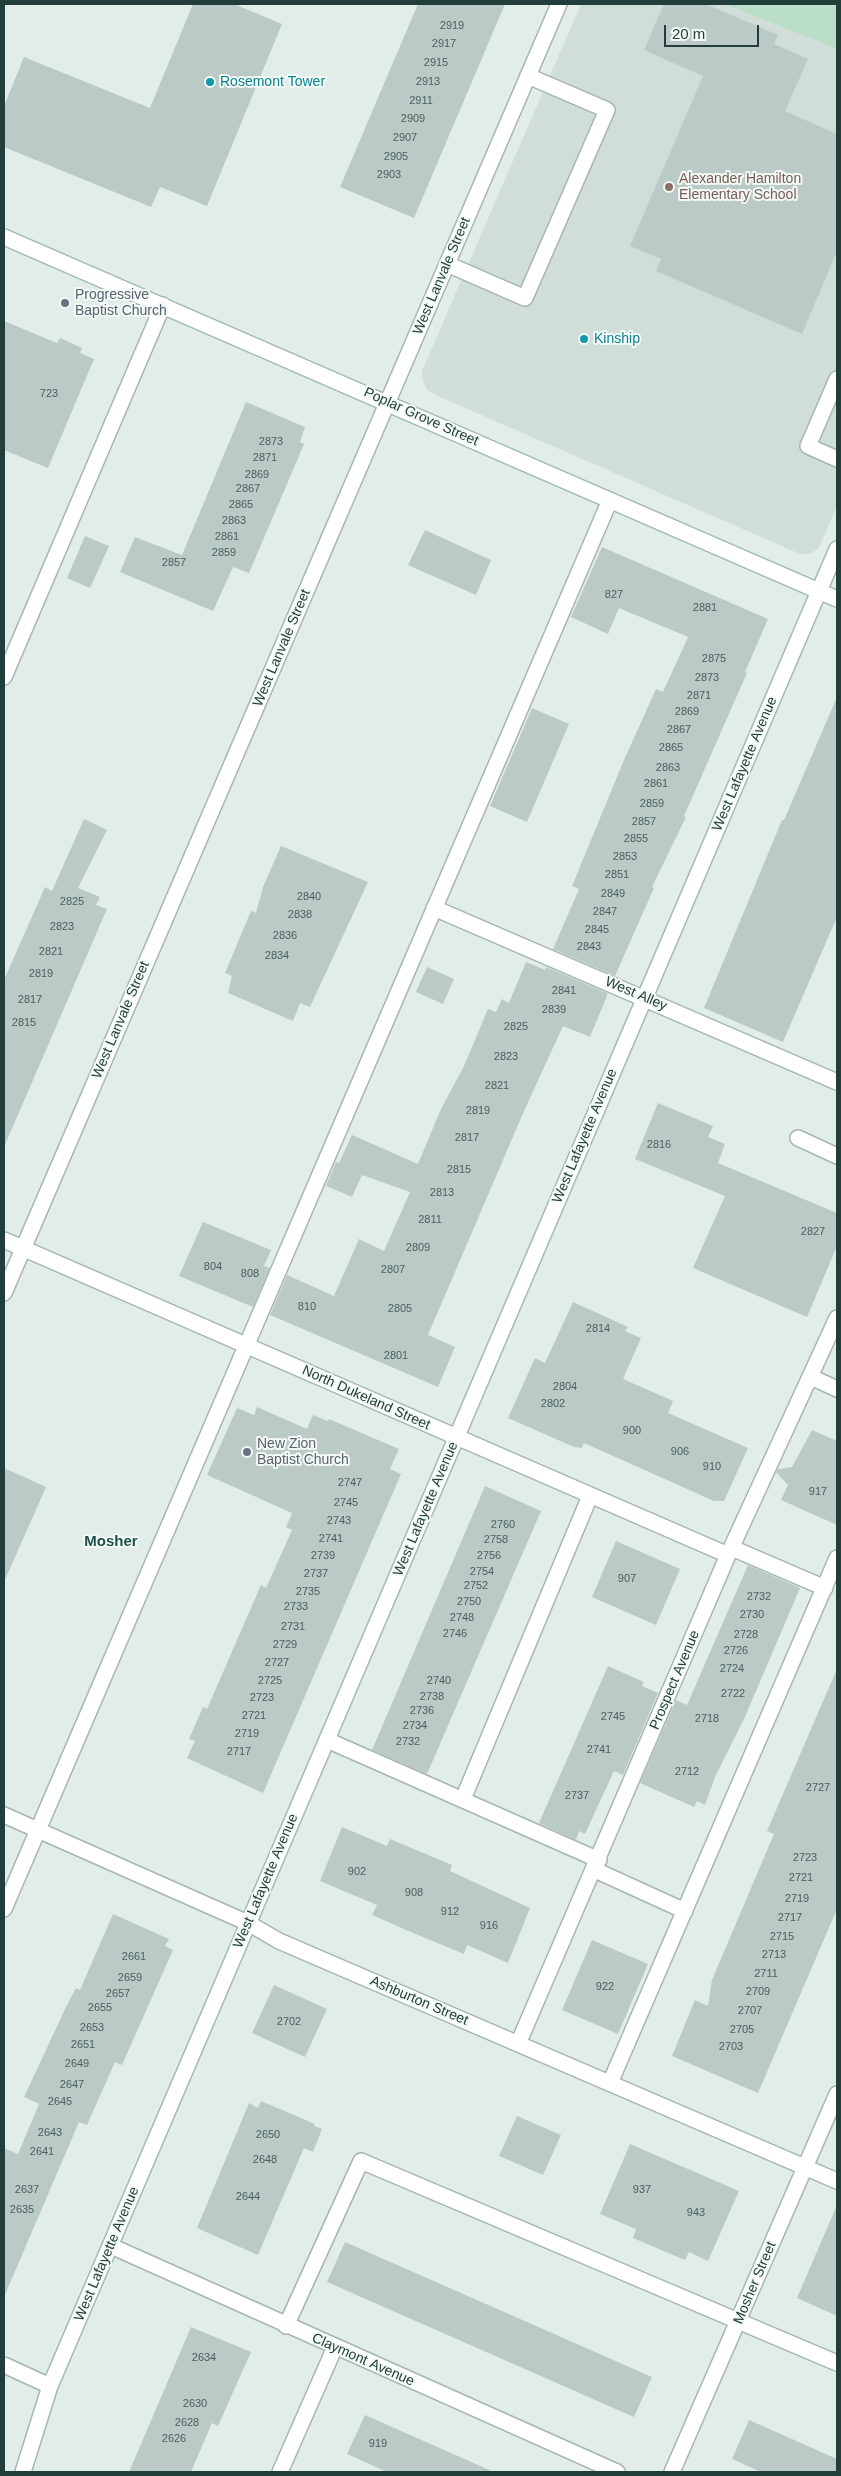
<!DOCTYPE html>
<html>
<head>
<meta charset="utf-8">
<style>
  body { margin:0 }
  #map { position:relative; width:841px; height:2476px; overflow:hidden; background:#e2ede9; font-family:Arial,sans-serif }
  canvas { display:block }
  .frame { position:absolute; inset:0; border:5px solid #223e3a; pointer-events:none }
  .scale { position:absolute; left:664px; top:25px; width:95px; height:22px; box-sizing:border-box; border:2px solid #223e3a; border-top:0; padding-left:6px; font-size:15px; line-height:18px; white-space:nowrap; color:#223e3a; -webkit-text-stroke:4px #f3f9f7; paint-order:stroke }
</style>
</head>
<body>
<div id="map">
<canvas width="841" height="2476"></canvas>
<div class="frame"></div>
<div class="scale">20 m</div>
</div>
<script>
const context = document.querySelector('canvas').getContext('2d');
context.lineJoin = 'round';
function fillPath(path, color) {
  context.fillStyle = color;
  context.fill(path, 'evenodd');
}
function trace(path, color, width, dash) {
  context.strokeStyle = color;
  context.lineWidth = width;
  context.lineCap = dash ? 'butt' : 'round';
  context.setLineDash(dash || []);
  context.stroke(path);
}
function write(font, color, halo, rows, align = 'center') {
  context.font = font + ' Arial,sans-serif';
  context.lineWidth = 4;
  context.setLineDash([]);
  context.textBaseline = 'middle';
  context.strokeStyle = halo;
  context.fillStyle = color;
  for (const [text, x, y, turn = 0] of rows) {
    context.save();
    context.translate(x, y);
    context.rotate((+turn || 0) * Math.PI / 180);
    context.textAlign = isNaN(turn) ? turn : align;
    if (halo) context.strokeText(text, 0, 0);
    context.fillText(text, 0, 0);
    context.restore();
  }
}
fillPath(new Path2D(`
  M581,4H837V506L819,548L810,554H800L438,396L427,390L423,381L422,371Z`), '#d1ddd8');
fillPath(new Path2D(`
  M725,4H837V49Z`), '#bbdec9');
fillPath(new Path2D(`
  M193,4H234L282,24L207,206L160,187L151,207L4,147V106L24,57L150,108Z
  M418,4H505L414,218L340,187Z
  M664,4H706L778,35L774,44L808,59L785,111L837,134V251L802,334L656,271L661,259L630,246L703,76L644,50Z
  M4,321L57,343L60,338L82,348L80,353L94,359L48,468L4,450Z
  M246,402L305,427L300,442L304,444L249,573L233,567L213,611L120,572L135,537L182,555Z
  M425,530L491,560L476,595L408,565Z
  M85,536L109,546L90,588L67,578Z
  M602,547L768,619L745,672L747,673L684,816L686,817L652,887L654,888L615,976L553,949L579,889L572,886L624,760L656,689L663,692L688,637L619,608L608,634L571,617Z
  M837,697V917L783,1042L704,1008L782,820H784Z
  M532,708L569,724L527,822L490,806Z
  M84,819L107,830L78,888L100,897L96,905L107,909L4,1147V980L45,887L52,891Z
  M281,846L368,882L310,1007L300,1003L293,1021L228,993L232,976L225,973L251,911L256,913L263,887Z
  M526,962L545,970L546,967L607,993V996L590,1037L563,1026L524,1111L428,1335L455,1347L438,1387L270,1315L287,1275L334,1296L359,1239L384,1251L410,1192L362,1175L352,1197L326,1186L336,1162L339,1163L352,1135L418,1164L441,1109L464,1066L488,1009L496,1012L502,999L509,1003Z
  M427,967L454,979L443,1004L416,992Z
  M658,1103L713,1126L708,1137L725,1144L718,1163L837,1213V1246L807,1317L693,1268L725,1196L635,1159Z
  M203,1222L271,1250L264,1266L270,1268L253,1307L179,1276Z
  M573,1302L628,1327L625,1331L641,1338L623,1379L673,1401L668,1413L748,1448L724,1501H714L584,1443L582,1448L574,1447L508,1418L535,1358L545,1363Z
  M257,1407L307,1429L313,1415L328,1421L329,1419L399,1449L390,1469L401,1474L263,1793L187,1758L195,1741L189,1739L203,1707L207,1709L261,1585L266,1588L292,1530L286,1527L292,1513L207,1475L237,1408L254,1415Z
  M812,1430L837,1441V1525L781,1500L788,1485L776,1472L778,1469L792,1467Z
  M4,1468L46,1487L4,1582Z
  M485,1486L541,1511L427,1774L372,1750Z
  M616,1541L680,1569L656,1625L592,1597Z
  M748,1565L800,1588L744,1719L715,1777L705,1805L697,1801L694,1807L640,1783L676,1700L687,1705Z
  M608,1666L644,1682L642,1686L658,1693L623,1775L614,1771L585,1834L579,1831L576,1840L539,1823Z
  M837,1669V1909L758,2093L672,2056L695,2000L708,2006L712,1980L774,1834L767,1831Z
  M342,1827L387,1846L390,1839L452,1865L450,1871L530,1908L508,1963L467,1945L464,1954L413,1933L372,1915L377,1905L320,1881Z
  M113,1914L169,1939L165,1946L173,1950L122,2065L115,2062L87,2125L79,2122L4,2297V2148L18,2154L39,2104L24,2097L66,2007L76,1988L80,1990Z
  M592,1940L648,1964L618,2034L562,2010Z
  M274,1985L327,2009L305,2057L252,2033Z
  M261,2101L315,2124L314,2126L322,2129L313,2152L304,2148L258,2255L197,2228L249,2103L258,2108Z
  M517,2116L561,2135L543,2175L499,2156Z
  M630,2144L739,2191L708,2261L689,2252L685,2260L633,2238L636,2229L600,2214Z
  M837,2205V2316L797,2298Z
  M345,2242L652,2377L634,2417L327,2282Z
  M191,2327L251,2352L218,2426L212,2423L191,2472H129Z
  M365,2415L494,2472H387L347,2454Z
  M749,2420L837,2459V2472H761L732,2459Z`), '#bbcac6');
const service = new Path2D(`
  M447,264L525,298L607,110L528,76
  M837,379L808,446L837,459
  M4,677L163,305
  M434,908L837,1082
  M798,1138L837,1156
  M732,1548L825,1588
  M327,1740L599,1860
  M463,1799L590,1496
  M595,1870L685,1911
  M4,1909L610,500
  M610,2083L837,1558
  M286,2326L361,2161L837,2363
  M280,2472L335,2347`);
const minor = new Path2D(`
  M4,1240L728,1555
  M4,1293L559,4
  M811,1377L837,1389
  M4,1815L248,1923L279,1941L837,2181
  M518,2044L728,1555L837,1318
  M111,2246L617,2472
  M4,2365L50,2386
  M672,2472L837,2094`);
const tertiary = new Path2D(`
  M819,591L837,549`);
const secondary = new Path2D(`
  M4,237L837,599
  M23,2472L50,2386L819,591`);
trace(service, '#a5b5b1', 18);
trace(minor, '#a5b5b1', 18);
trace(tertiary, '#a5b5b1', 18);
trace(secondary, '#a1b9b3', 18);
trace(service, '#fff', 15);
trace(minor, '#fff', 15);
trace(tertiary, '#fff', 15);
trace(secondary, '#fff', 15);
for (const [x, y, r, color] of [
  [210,82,5,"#0f9aa8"],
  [669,187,5,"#8d6e63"],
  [65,303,5,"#6b7280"],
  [584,339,5,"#0f9aa8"],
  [247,1452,5,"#6b7280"]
]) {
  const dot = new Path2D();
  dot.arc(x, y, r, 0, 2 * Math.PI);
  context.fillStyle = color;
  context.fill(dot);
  trace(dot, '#f3f9f7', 2);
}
write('11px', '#48615d', null, [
  ["2919",452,26],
  ["2917",444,44],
  ["2915",436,63],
  ["2913",428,82],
  ["2911",421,101],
  ["2909",413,119],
  ["2907",405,138],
  ["2905",396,157],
  ["2903",389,175],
  ["723",49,394],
  ["2873",271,442],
  ["2871",265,458],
  ["2869",257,475],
  ["2867",248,489],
  ["2865",241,505],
  ["2863",234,521],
  ["2861",227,537],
  ["2859",224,553],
  ["2857",174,563],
  ["827",614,595],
  ["2881",705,608],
  ["2875",714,659],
  ["2873",707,678],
  ["2871",699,696],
  ["2869",687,712],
  ["2867",679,730],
  ["2865",671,748],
  ["2863",668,768],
  ["2861",656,784],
  ["2859",652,804],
  ["2857",644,822],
  ["2855",636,839],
  ["2853",625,857],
  ["2851",617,875],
  ["2849",613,894],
  ["2840",309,897],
  ["2825",72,902],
  ["2847",605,912],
  ["2838",300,915],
  ["2823",62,927],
  ["2845",597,930],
  ["2836",285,936],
  ["2843",589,947],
  ["2821",51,952],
  ["2834",277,956],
  ["2819",41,974],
  ["2841",564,991],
  ["2817",30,1000],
  ["2839",554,1010],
  ["2815",24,1023],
  ["2825",516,1027],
  ["2823",506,1057],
  ["2821",497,1086],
  ["2819",478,1111],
  ["2817",467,1138],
  ["2816",659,1145],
  ["2815",459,1170],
  ["2813",442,1193],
  ["2811",430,1220],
  ["2827",813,1232],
  ["2809",418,1248],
  ["804",213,1267],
  ["2807",393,1270],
  ["808",250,1274],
  ["810",307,1307],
  ["2805",400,1309],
  ["2814",598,1329],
  ["2801",396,1356],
  ["2804",565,1387],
  ["2802",553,1404],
  ["900",632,1431],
  ["906",680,1452],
  ["910",712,1467],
  ["2747",350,1483],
  ["917",818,1492],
  ["2745",346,1503],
  ["2743",339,1521],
  ["2760",503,1525],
  ["2741",331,1539],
  ["2758",496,1540],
  ["2739",323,1556],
  ["2756",489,1556],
  ["2754",482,1572],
  ["2737",316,1574],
  ["907",627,1579],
  ["2752",476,1586],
  ["2735",308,1592],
  ["2732",759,1597],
  ["2750",469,1602],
  ["2733",296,1607],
  ["2730",752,1615],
  ["2748",462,1618],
  ["2731",293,1627],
  ["2746",455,1634],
  ["2728",746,1635],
  ["2729",285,1645],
  ["2726",736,1651],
  ["2727",277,1663],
  ["2724",732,1669],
  ["2725",270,1681],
  ["2740",439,1681],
  ["2722",733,1694],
  ["2738",432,1697],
  ["2723",262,1698],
  ["2736",422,1711],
  ["2721",254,1716],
  ["2745",613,1717],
  ["2718",707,1719],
  ["2734",415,1726],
  ["2719",247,1734],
  ["2732",408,1742],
  ["2741",599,1750],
  ["2717",239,1752],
  ["2712",687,1772],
  ["2727",818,1788],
  ["2737",577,1796],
  ["2723",805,1858],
  ["902",357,1872],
  ["2721",801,1878],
  ["908",414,1893],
  ["2719",797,1899],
  ["912",450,1912],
  ["2717",790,1918],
  ["916",489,1926],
  ["2715",782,1937],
  ["2713",774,1955],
  ["2661",134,1957],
  ["2711",766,1974],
  ["2659",130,1978],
  ["922",605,1987],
  ["2709",758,1992],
  ["2657",118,1994],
  ["2655",100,2008],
  ["2707",750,2011],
  ["2702",289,2022],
  ["2653",92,2028],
  ["2705",742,2030],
  ["2651",83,2045],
  ["2703",731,2047],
  ["2649",77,2064],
  ["2647",72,2085],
  ["2645",60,2102],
  ["2643",50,2133],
  ["2650",268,2135],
  ["2641",42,2152],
  ["2648",265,2160],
  ["2637",27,2190],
  ["937",642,2190],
  ["2644",248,2197],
  ["2635",22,2210],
  ["943",696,2213],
  ["2634",204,2358],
  ["2630",195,2404],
  ["2628",187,2423],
  ["2626",174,2439],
  ["919",378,2444]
]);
write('14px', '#0d838f', '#f3f9f7', [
  ["Rosemont Tower",220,82],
  ["Kinship",594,339]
], 'left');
write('14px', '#785e54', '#f3f9f7', [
  ["Alexander Hamilton",679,179],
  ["Elementary School",679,195]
], 'left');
write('14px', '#223e3a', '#f3f9f7', [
  ["West Lanvale Street",442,276,-67],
  ["Poplar Grove Street",421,417,24],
  ["West Lanvale Street",282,648,-67],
  ["West Lafayette Avenue",745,764,-67],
  ["West Alley",636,994,23],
  ["West Lanvale Street",121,1020,-67],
  ["West Lafayette Avenue",585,1136,-67],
  ["North Dukeland Street",366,1398,24],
  ["West Lafayette Avenue",426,1509,-67],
  ["Prospect Avenue",675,1680,-67],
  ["West Lafayette Avenue",266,1881,-67],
  ["Ashburton Street",419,2001,23],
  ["West Lafayette Avenue",107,2254,-67],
  ["Mosher Street",755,2283,-67],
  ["Claymont Avenue",363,2360,24]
]);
write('14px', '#5b616d', '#f3f9f7', [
  ["Progressive",75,295],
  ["Baptist Church",75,311],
  ["New Zion",257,1444],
  ["Baptist Church",257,1460]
], 'left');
write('bold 15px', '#1e504a', '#f3f9f7', [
  ["Mosher",111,1542]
]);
</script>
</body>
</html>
